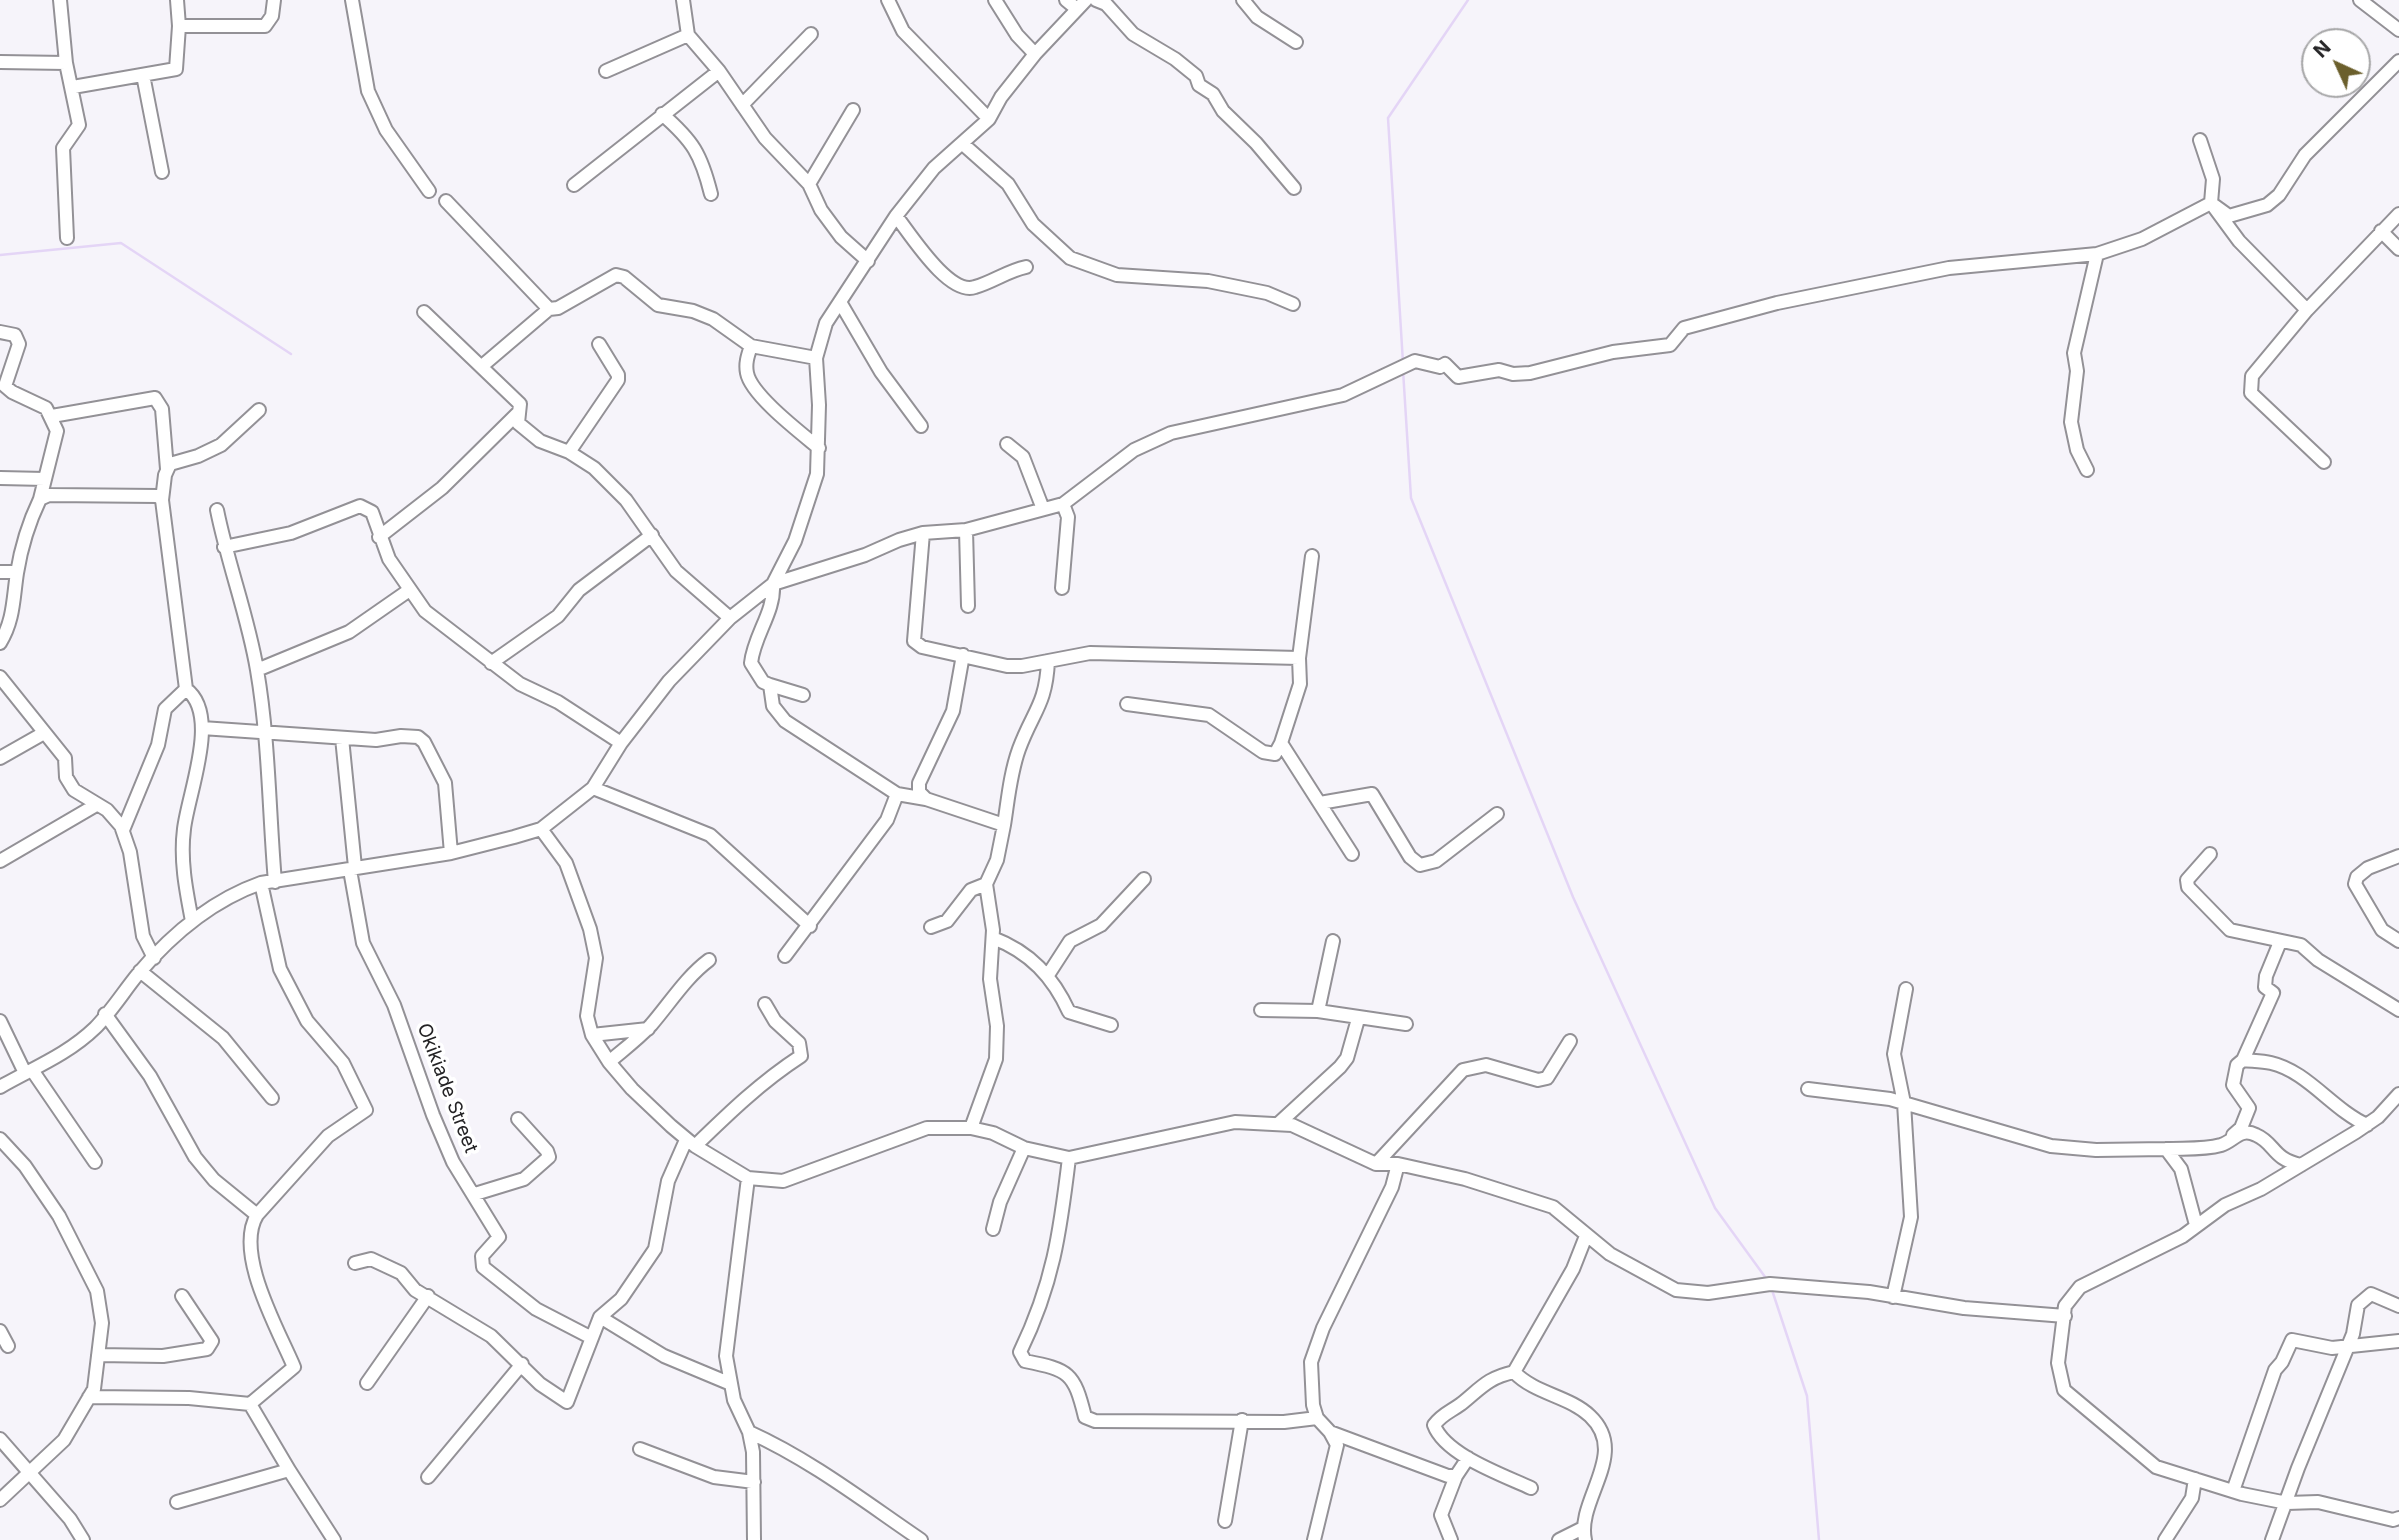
<!DOCTYPE html>
<html>
<head>
<meta charset="utf-8">
<style>
  body { margin:0 }
  #map { position:relative; width:2399px; height:1540px; overflow:hidden; background:#f6f4fa; font-family:Inter,sans-serif }
  canvas { display:block }
  .north { position:absolute; left:2301px; top:28px; width:70px; height:70px; box-sizing:border-box; background:#fff; border:2px solid #a7a7a8; border-radius:50%; rotate:315deg; font-size:19px; font-weight:700; line-height:28px; text-align:center; color:#242325 }
  .north::after { content:''; display:block; margin:auto; width:24px; height:32px; background:#6b5f2c; clip-path:polygon(50% 0,100% 100%,50% 72%,0 100%) }
</style>
</head>
<body>
<div id="map">
<canvas width="2399" height="1540"></canvas>
<div class="north">N</div>
</div>
<script>
const context = document.querySelector('canvas').getContext('2d');
context.lineJoin = 'round';
function trace(path, color, width, dash) {
  context.strokeStyle = color;
  context.lineWidth = width;
  context.lineCap = dash ? 'butt' : 'round';
  context.setLineDash(dash || []);
  context.stroke(path);
}
function write(font, color, halo, rows, align = 'center') {
  context.font = font + ' Inter,sans-serif';
  context.lineWidth = 7;
  context.setLineDash([]);
  context.textBaseline = 'middle';
  context.strokeStyle = halo;
  context.fillStyle = color;
  for (const [text, x, y, turn = 0] of rows) {
    context.save();
    context.translate(x, y);
    context.rotate((+turn || 0) * Math.PI / 180);
    context.textAlign = isNaN(turn) ? turn : align;
    if (halo) context.strokeText(text, 0, 0);
    context.fillText(text, 0, 0);
    context.restore();
  }
}
trace(new Path2D(`
  M0,255L121,243L291,354
  M1403,363L1388,118L1468,0
  M1403,370L1411,498L1573,897L1715,1208L1768,1281
  M1772,1290L1807,1396L1819,1540`), '#e4d5f6', 2.5);
const minor = new Path2D(`
  M60,0L66,63
  M177,0L179,26
  M352,0L368,91L386,130L429,191
  M683,0L688,35L719,71L765,138L809,184L821,210L841,237L868,261
  M888,0L903,31L989,119
  M995,0L1017,35L1035,54
  M1066,0L1077,9
  M1096,0L1106,4L1133,34L1175,59L1196,76L1199,85L1213,94L1223,111L1256,143L1294,188
  M1243,0L1257,17L1296,42
  M2360,0L2399,30
  M0,62L66,63L79,125L63,148L67,238
  M606,71L688,35
  M143,75L162,172
  M73,87L176,69L179,26H265L272,16L274,0
  M742,105L811,34
  M662,114C693,141 701,154 711,194
  M2200,140L2213,179L2211,203L2239,241L2307,310L2399,214
  M964,145L1008,184L1033,224L1070,258L1117,275L1208,281L1267,293L1293,304
  M809,184L853,110
  M574,185L719,71
  M446,201L549,309
  M896,216C911,235 949,296 975,287C993,282 1007,271 1026,267
  M2381,231L2399,249
  M840,302L881,372L921,426
  M2307,310L2252,376L2251,393L2324,462
  M0,332L15,335L19,344L5,386L12,392L46,408L57,431L40,499
  M751,346L816,358
  M482,366L549,309L558,308L616,275L624,277L658,305L693,311L713,319L751,346C748,355 745,363 747,373C751,395 801,433 819,448
  M52,416L155,398L162,409L167,469
  M518,423L540,441L569,452L594,468L626,500L676,571L730,618
  M1007,444L1023,457L1043,509
  M569,452L618,380V375L599,344
  M2087,470L2077,450L2071,422L2077,371L2074,353L2097,254
  M0,478L45,479
  M162,500L165,475L170,464L198,456L221,445L259,410
  M217,510C228,565 248,616 257,670C269,740 269,812 275,882
  M966,530L968,606
  M923,533L914,641L922,647L1007,666H1022L1090,653L1299,658
  M379,537L442,488L519,412L518,423L520,404L424,312
  M224,547L291,533L360,506L372,512L389,559L425,611L520,684L558,702L621,743
  M1312,556L1299,658L1300,684L1281,743L1352,854
  M0,572H17
  M1062,588L1068,517L1063,504
  M0,643C14,620 13,599 17,573C21,548 29,522 40,499L49,495L158,496L162,500L186,689L165,709L158,745L123,830
  M491,663L558,616L579,590L652,535
  M257,670L349,632L408,591
  M0,677L65,758L66,777L74,790L107,810L121,826L130,852L143,936L154,958
  M770,685L803,695
  M186,689C221,715 188,793 184,829C180,860 186,890 192,921
  M1127,704L1209,715L1263,752L1275,754L1281,743
  M202,728L376,740L401,736L418,737L424,742L445,783L451,853
  M342,738L355,867
  M0,758L44,733
  M593,788L710,835L810,926
  M926,799L919,792V783L953,711L963,655
  M1320,803L1372,794L1410,857L1420,865L1436,861L1497,814
  M1004,825C1008,800 1010,774 1019,749C1033,711 1046,705 1048,661
  M541,829L566,863L590,929L596,958L587,1016L592,1035L609,1062L632,1089L671,1126L695,1146L748,1178L783,1181L927,1128H971L993,1133L1024,1148L1069,1158L1235,1122L1292,1125L1376,1164H1398L1465,1179L1553,1207L1610,1254L1676,1290L1708,1293L1770,1284L1869,1292L1964,1308L2065,1316
  M2210,854L2187,880L2188,887L2230,930L2301,945L2318,960L2399,1010
  M2399,856L2368,868L2357,877L2355,884L2382,930L2399,941
  M0,861L96,805
  M350,870L363,943L394,1005L433,1115L453,1162L499,1237L482,1256L483,1267L536,1309L590,1337
  M931,927L947,921L971,890L986,884
  M993,938C1030,952 1053,977 1069,1012L1111,1025
  M785,956L887,820L897,794
  M140,971L223,1038L272,1098
  M1048,975L1070,941L1101,925L1144,879
  M1261,1010L1318,1011L1406,1024
  M1318,1011L1333,941
  M0,1021L25,1073
  M592,1035L648,1029
  M2243,1060L2273,993L2265,987L2266,976L2280,942
  M609,1062C623,1050 638,1039 651,1025C670,1003 686,977 709,960
  M32,1070L95,1162
  M0,1087C33,1068 67,1055 95,1028C111,1012 124,991 138,974C171,935 213,900 261,883L451,853L514,837L541,829L593,788L621,743L669,681L730,618L773,584L795,541L817,474L819,405L816,358L826,323L896,216L934,168L989,119L1001,97L1035,54L1086,0
  M1808,1089L1890,1099L2051,1146L2096,1150L2166,1149L2181,1169L2196,1225
  M2399,1094L2378,1117L2356,1132L2261,1189L2225,1205L2183,1236L2080,1287L2065,1306L2058,1363L2064,1390L2156,1467L2242,1494L2287,1503L2318,1502L2393,1520L2399,1518
  M1278,1124L1340,1067L1347,1058L1358,1019
  M971,1128L996,1059L997,1026L990,979L993,930L986,884L997,860L1004,825L926,799L897,794L785,721L773,706L770,685L763,682L751,663C754,635 775,612 773,584L865,555L899,540L923,533L966,530L1063,504L1134,450L1171,433L1343,395L1415,361L1440,367L1445,364L1458,377L1499,370L1513,374L1530,373L1613,352L1670,345L1684,328L1777,303L1949,268L2097,254L2142,239L2211,203L2229,216L2267,205L2279,195L2305,155L2399,61
  M2233,1135L2241,1128L2249,1108L2233,1085L2237,1065L2243,1060C2252,1061 2262,1061 2271,1063C2307,1071 2333,1110 2367,1125
  M0,1139L25,1166L59,1216L97,1291L102,1323L94,1389L64,1440L0,1500
  M695,1146C729,1113 761,1082 801,1056L799,1043L775,1021L765,1004
  M2166,1149C2184,1148 2203,1150 2221,1145C2234,1141 2240,1127 2256,1135C2275,1143 2272,1159 2301,1165
  M1069,1158C1060,1233 1053,1284 1020,1352L1025,1361C1069,1370 1074,1372 1085,1417L1095,1421L1284,1422L1317,1418
  M1376,1164L1463,1070L1486,1065L1538,1080L1547,1078L1570,1041
  M748,1178L726,1356L734,1400L749,1432L753,1452L754,1540
  M475,1194L524,1179L549,1157L547,1151L518,1119
  M257,1215L328,1136L366,1110L343,1063L307,1021L280,969L261,883
  M993,1229L1000,1202L1024,1148
  M355,1263L371,1259L401,1273L415,1290L491,1336L540,1384L567,1402L600,1317L621,1299L655,1249L668,1181L686,1140
  M1893,1297L1911,1217L1904,1103L1894,1054L1906,989
  M600,1317L664,1356L731,1384
  M0,1331L8,1346
  M98,1355L163,1356L207,1349L212,1341L182,1296
  M1514,1372C1487,1378 1481,1388 1461,1404C1450,1412 1442,1414 1434,1425C1445,1455 1503,1475 1531,1488
  M367,1383L428,1296
  M89,1397L189,1398L250,1404L294,1367C278,1329 234,1253 257,1215L214,1180L195,1157L150,1076L105,1014
  M749,1432C811,1460 865,1502 921,1540
  M1330,1432L1448,1476H1456L1468,1458
  M0,1439L70,1519L83,1540
  M640,1449L714,1477L754,1482
  M289,1470L334,1540
  M428,1477L522,1364
  M2233,1491L2275,1370L2282,1362L2292,1340L2332,1348L2399,1341
  M177,1502L289,1470L250,1404
  M1225,1521L1242,1420
  M1314,1540L1337,1445L1330,1432L1317,1418L1313,1405L1311,1362L1323,1328L1392,1187L1398,1164
  M1451,1540L1441,1515L1456,1476
  M1559,1540L1583,1528
  M1585,1540C1576,1499 1630,1454 1590,1416C1569,1396 1535,1394 1514,1372L1573,1269L1586,1236
  M2165,1540L2192,1498L2195,1479
  M2272,1540L2298,1468L2353,1334L2358,1305L2371,1294L2399,1306`);
trace(minor, '#939196', 16);
trace(minor, '#fff', 12);
write('19px', '#242325', '#fff', [
  ["Okikiade Street",447,1088,69]
]);
</script>
</body>
</html>
